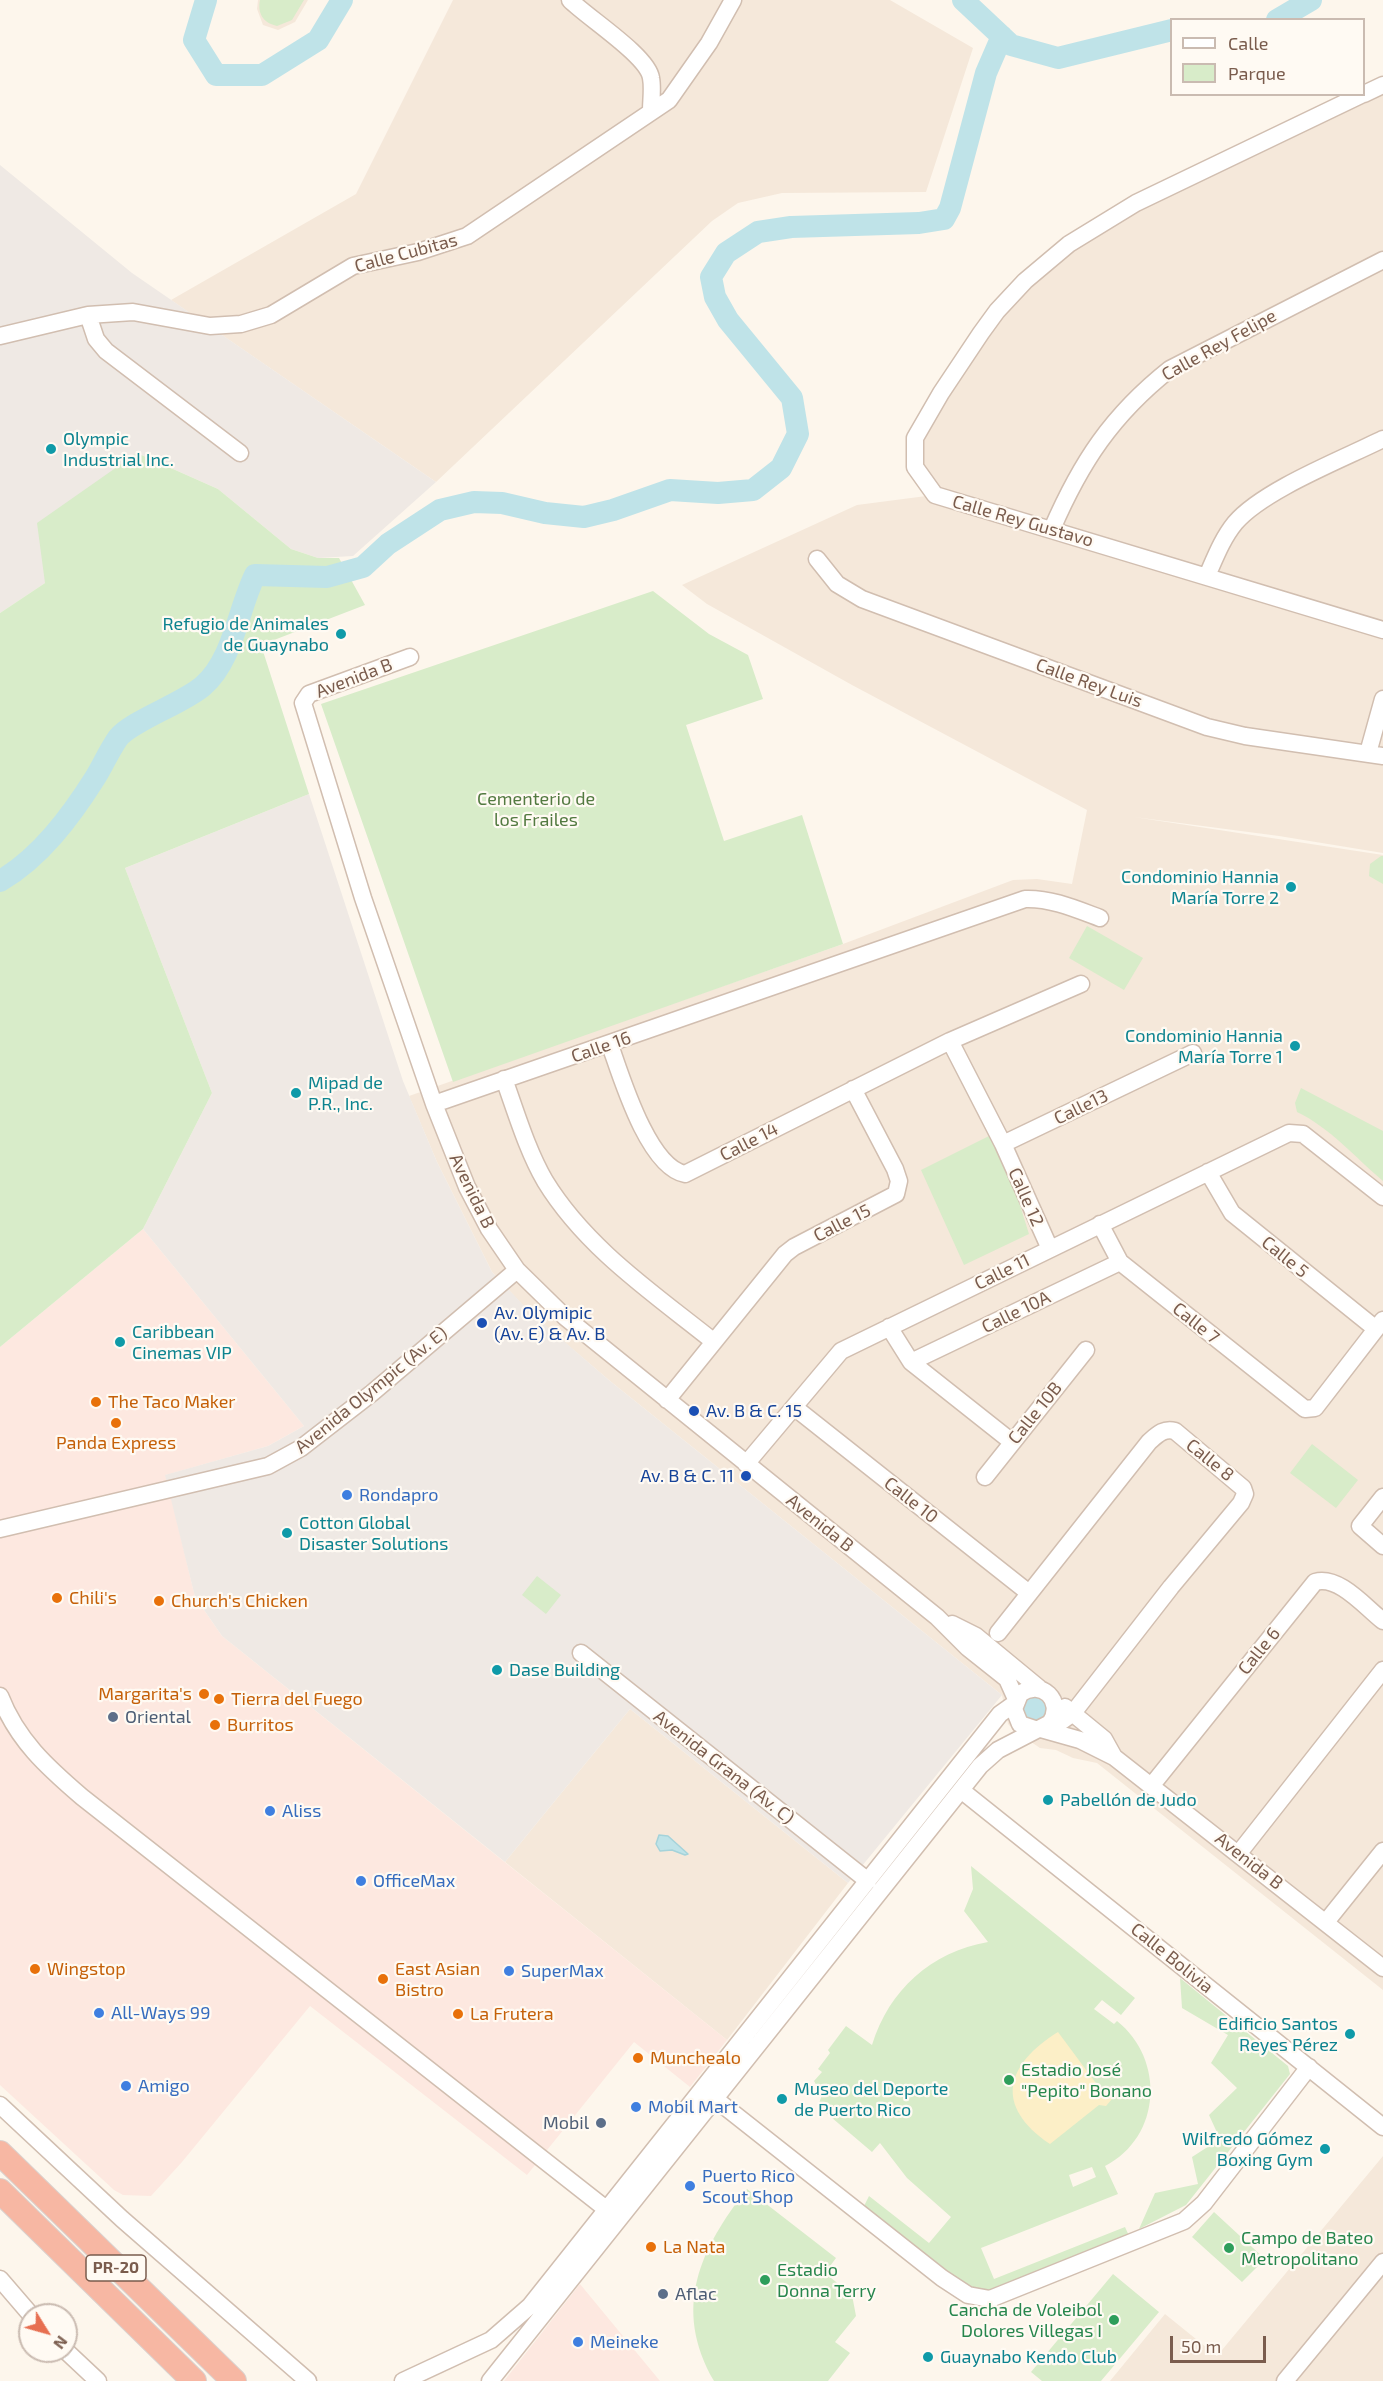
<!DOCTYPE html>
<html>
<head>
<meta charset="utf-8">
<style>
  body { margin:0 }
  #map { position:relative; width:1383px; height:2381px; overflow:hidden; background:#fdf6ec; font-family:"Exo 2",sans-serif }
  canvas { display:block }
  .legend { position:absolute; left:1170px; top:18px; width:195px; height:78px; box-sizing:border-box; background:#fffaf3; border:2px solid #cabbb1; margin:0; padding:8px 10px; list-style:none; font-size:18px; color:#7a5c4d }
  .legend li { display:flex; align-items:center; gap:12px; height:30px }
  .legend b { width:30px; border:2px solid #cabbb1 }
  .north { position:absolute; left:18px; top:2303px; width:60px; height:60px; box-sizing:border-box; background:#fffaf3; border:2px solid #cabbb1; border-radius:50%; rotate:127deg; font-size:16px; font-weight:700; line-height:24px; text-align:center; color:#7a5c4d }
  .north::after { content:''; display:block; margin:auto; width:21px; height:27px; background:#e76f51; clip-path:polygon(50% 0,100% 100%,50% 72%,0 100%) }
  .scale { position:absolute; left:1170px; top:2336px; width:96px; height:27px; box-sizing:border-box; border:3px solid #7a5c4d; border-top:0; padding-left:8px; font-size:18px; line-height:21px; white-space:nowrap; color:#7a5c4d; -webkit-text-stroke:4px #fffaf3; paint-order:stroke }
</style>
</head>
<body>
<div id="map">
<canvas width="1383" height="2381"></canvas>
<ul class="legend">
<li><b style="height:8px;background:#fff"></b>Calle</li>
<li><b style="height:16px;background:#d8ecc9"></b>Parque</li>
</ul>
<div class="north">N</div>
<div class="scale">50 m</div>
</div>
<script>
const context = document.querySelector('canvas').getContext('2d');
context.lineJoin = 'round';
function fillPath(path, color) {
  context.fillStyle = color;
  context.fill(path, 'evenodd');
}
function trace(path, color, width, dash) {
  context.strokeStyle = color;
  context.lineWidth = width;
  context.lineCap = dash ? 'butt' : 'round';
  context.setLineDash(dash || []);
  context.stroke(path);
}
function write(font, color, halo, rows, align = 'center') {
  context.font = font + ' "Exo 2",sans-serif';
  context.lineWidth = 4.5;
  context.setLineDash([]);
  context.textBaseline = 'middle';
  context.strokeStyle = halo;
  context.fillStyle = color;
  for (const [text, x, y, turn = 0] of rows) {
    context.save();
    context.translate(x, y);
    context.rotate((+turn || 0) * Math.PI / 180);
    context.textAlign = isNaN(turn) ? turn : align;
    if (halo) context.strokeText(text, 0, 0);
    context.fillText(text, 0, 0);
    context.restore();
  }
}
fillPath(new Path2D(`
  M258,0H308L295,22L278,30L263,25L257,9Z
  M453,0H890L973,48L926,192L782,193L738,203L712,221L436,482L171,300L356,194Z
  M1383,85V853L1279,836L1134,817L1383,855V1990L1097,1763L1073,1758L1056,1750L1040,1748L1015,1731L1008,1724L1002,1695L610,1381L529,1312L492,1272L437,1162L409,1096L843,944L1013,880L1037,879L1072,884L1087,810L852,685L707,604L682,585L857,505L934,495L914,453L981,333L1069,244Z
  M630,1709L848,1883L727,2040L505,1862Z
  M1383,2156V2381H1110L1165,2314L1217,2356Z`), '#f5e8da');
fillPath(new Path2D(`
  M143,1229L304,1426L268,1446L166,1475L195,1597L222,1636L727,2040L690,2087L634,2042L527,2175L310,2006L182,2162L151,2196L123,2195L114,2190L0,2085V1347Z
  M580,2284L660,2381H504Z`), '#fde8e0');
fillPath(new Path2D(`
  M0,165L132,273L436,482L353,556L318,558L291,549L218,489L137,453L45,583L0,613Z
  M309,794L403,1081L437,1162L492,1272L530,1312L610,1381L1002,1695L848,1883L630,1709L505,1862L222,1636L195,1597L165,1475L268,1446L304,1426L143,1229L212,1093L125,868Z`), '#efe9e4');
fillPath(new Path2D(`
  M260,0H304L292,20L277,26C264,23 257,14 260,0Z
  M137,453L218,489L291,549L318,558H339L365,605L261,645L309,794L125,868L212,1093L143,1229L0,1347V613L45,583L37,523Z
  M653,591L709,634L748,655L763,699L686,725L724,841L802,815L843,944L453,1082L321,704Z
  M1381,856H1383V884L1369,876L1370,864Z
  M1087,926L1143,958L1124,990L1069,958Z
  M1301,1088L1383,1131V1181C1356,1158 1329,1127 1297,1112L1295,1103Z
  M997,1132L1029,1234L964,1265L921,1170Z
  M1312,1444L1358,1480L1336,1508L1290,1473Z
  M537,1576L561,1595L546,1614L522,1595Z
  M971,1866L1135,1998L1121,2015L1102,2000L1094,2009L1114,2024L1117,2021C1165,2059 1162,2137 1105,2166L1118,2194L981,2248L994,2279L1125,2227L1130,2238L992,2292C956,2290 893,2229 864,2206L869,2196L929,2243L951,2217L907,2178L880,2143L872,2152L818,2106L822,2095L814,2081L822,2072L818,2069L830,2053L828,2050L846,2026L872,2045C889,1990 931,1952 988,1942L964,1911L973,1889ZM1092,2167L1096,2177L1073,2187L1069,2175Z
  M1180,1978L1288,2066L1290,2074L1186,2205L1139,2229L1155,2193L1198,2184L1192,2157L1220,2139L1209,2115L1237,2088L1211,2063L1228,2035L1182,2008Z
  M747,2189L836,2258L825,2273L852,2295L856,2316L835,2342L850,2353L828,2381H714C672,2308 700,2249 747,2189Z
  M1214,2212L1265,2259L1242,2282L1192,2237Z
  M1113,2274L1159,2312L1101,2381H1042L1031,2372Z`), '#d8ecc9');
fillPath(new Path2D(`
  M1058,2032L1101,2090L1109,2091L1112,2099L1106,2106L1099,2105L1050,2144C994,2106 1005,2065 1058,2032Z`), '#fcefc7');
const water = new Path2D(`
  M1031,1695L1045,1698L1049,1711L1041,1722L1027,1721L1021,1704Z
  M659,1835L668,1836L688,1854L685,1855L672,1850L660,1851L656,1844Z`);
fillPath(water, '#bfe3e8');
trace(water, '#a5d3da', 1.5);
trace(new Path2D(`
  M206,0L194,40L216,75H262L318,40L342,0
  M963,0L1011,45L1058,58L1172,30
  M1277,20L1311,0
  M0,881C40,858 71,816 95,778C103,765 109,751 118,738C131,721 184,703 203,686C233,660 238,610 255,575L327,577L363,567L388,544L440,510L474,502L502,503L545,513L584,517L613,510L670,490L718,493L753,490L781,468L798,434L792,398L728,320L715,297L711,277L726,253L758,232L791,227L919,223L944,219L950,208L986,73L1002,36`), '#bfe3e8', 22);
const minor = new Path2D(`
  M570,0C588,18 648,56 651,78C653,88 651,101 651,111
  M1363,94L1136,203L1069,244L1025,281L997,311L981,333L941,393L915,438V467L935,495L1383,630
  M1364,94L1383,85
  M88,315L96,339L106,351L240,453
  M0,336L88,315L133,312L210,326L241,324L271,315L353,266L418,252L467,236L669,100L709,43L733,0
  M1052,529C1081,462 1112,415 1170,369L1383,260
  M817,559L837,584L862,599L1207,727L1245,736L1383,756
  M1207,576C1215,558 1222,539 1235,523C1263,490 1343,459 1383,439
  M410,657L309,694L303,703L363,898L434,1104L467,1187L489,1229L517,1270L565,1317L937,1617L968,1648L1007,1679L1016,1699
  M1368,753L1383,699
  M950,1041L1003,1144L1050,1249
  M610,1045C621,1076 648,1167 685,1174L950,1041L1081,984
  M504,1079C516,1112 527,1150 545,1181C586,1248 653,1293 713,1341
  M434,1104L1025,899C1051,898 1076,909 1100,918
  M1003,1144L1193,1053
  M1208,1172L1232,1213L1376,1329
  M1100,1224L1120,1262L1305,1409L1315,1408L1383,1320
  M889,1327L911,1362L1012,1442
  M911,1362L1120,1262
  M667,1400L785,1254L794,1247L896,1194L899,1181L895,1169L853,1089
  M794,1407L1029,1593
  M746,1464L841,1351L1289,1133L1303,1134L1383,1197
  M985,1477L1086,1350
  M1383,1497L1360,1526L1383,1546
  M0,1529L268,1466L301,1448L372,1393L517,1270
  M952,1624L976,1636L1039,1688
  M998,1633L1149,1442C1157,1435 1163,1428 1175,1431L1243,1488L1245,1494L1241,1503L1171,1587L1073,1713L1062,1721L1050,1723
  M581,1653L868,1881
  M0,1696C17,1740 47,1767 82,1797L615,2216
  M1065,1707L1104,1739L1114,1757
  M1041,1729L1080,1740L1114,1757L1383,1968
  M1152,1785L1315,1582C1339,1575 1365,1607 1383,1621
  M961,1790L1383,2127
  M1239,1853L1383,1670
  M1326,1922L1383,1851
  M714,2098L942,2278L968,2295L990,2299L1184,2221L1204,2203L1309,2067
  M0,2105L122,2219L308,2381
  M0,2279L31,2315
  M66,2351L98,2381
  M403,2381L491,2340L530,2306L1000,1714L1014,1704
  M490,2381L980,1766L998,1750L1050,1723C1065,1701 1041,1678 1020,1694L1014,1709L1020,1724L1035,1729
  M1285,2381L1383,2262`);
const highway = new Path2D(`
  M0,2153L234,2381
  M0,2191L194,2381`);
trace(minor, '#d1beb0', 19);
trace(highway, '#dad1cd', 26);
trace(minor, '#fff', 16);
trace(highway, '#f7b7a3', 24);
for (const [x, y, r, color] of [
  [51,449,6,"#0f9aa8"],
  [341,634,6,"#0f9aa8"],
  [1291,887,6,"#0f9aa8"],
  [1295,1046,6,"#0f9aa8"],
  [296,1093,6,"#0f9aa8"],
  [482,1323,6,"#1a4fb4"],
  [120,1342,6,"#0f9aa8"],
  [96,1402,6,"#e8710a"],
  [694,1411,6,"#1a4fb4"],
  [116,1423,6,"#e8710a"],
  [746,1476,6,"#1a4fb4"],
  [347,1495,6,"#3f7fe0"],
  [287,1533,6,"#0f9aa8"],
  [57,1598,6,"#e8710a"],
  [159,1601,6,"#e8710a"],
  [497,1670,6,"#0f9aa8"],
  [204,1694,6,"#e8710a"],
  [219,1699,6,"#e8710a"],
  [113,1717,6,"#5c6f8a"],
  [215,1725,6,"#e8710a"],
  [1048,1800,6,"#0f9aa8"],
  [270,1811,6,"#3f7fe0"],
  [361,1881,6,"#3f7fe0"],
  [35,1969,6,"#e8710a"],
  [509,1971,6,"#3f7fe0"],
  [383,1979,6,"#e8710a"],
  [99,2013,6,"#3f7fe0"],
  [458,2014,6,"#e8710a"],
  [1350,2034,6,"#0f9aa8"],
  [638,2058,6,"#e8710a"],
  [1009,2080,6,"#2e9e5b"],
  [126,2086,6,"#3f7fe0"],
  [782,2099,6,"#0f9aa8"],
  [636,2107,6,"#3f7fe0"],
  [601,2123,6,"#5c6f8a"],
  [1325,2149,6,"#0f9aa8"],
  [690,2186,6,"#3f7fe0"],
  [651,2247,6,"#e8710a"],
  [1229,2248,6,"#2e9e5b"],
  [765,2280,6,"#2e9e5b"],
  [663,2294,6,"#5c6f8a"],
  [1114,2320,6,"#2e9e5b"],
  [578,2342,6,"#3f7fe0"],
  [928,2357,6,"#0f9aa8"]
]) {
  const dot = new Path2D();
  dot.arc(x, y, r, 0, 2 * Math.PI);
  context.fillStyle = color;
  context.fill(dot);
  trace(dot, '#fffaf3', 2);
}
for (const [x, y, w] of [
  [116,2268,60]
]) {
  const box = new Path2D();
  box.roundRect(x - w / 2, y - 13, w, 26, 4.5);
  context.fillStyle = '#fffaf3';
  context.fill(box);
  trace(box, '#7a5c4d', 1.5);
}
write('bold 16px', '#7a5c4d', null, [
  ["PR-20",116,2268]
]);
write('18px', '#7a5c4d', '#fffaf3', [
  ["Calle Cubitas",406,253,-15],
  ["Calle Rey Felipe",1219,345,-29],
  ["Calle Rey Gustavo",1023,521,16],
  ["Avenida B",354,678,-21],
  ["Calle Rey Luis",1089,683,20],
  ["Calle 16",601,1047,-19],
  ["Calle13",1081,1107,-26],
  ["Calle 14",749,1142,-27],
  ["Avenida B",472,1191,64],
  ["Calle 12",1026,1197,66],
  ["Calle 15",842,1223,-27],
  ["Calle 5",1285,1257,39],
  ["Calle 11",1002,1272,-26],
  ["Calle 10A",1016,1312,-26],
  ["Calle 7",1196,1323,39],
  ["Avenida Olympic (Av. E)",371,1390,-39],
  ["Calle 10B",1035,1413,-51],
  ["Calle 8",1210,1460,39],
  ["Calle 10",911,1500,38],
  ["Avenida B",820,1523,39],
  ["Calle 6",1259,1651,-51],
  ["Avenida Grana (Av. C)",724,1767,38],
  ["Avenida B",1249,1861,38],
  ["Calle Bolivia",1172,1958,39]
]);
write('18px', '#0d838f', '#fffaf3', [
  ["Olympic",63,439],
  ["Industrial Inc.",63,460],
  ["Refugio de Animales",329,624,"right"],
  ["de Guaynabo",329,645,"right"],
  ["Condominio Hannia",1279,877,"right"],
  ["María Torre 2",1279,898,"right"],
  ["Condominio Hannia",1283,1036,"right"],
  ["María Torre 1",1283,1057,"right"],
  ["Mipad de",308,1083],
  ["P.R., Inc.",308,1104],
  ["Caribbean",132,1332],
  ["Cinemas VIP",132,1353],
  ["Cotton Global",299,1523],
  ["Disaster Solutions",299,1544],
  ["Dase Building",509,1670],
  ["Pabellón de Judo",1060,1800],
  ["Edificio Santos",1338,2024,"right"],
  ["Reyes Pérez",1338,2045,"right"],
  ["Museo del Deporte",794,2089],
  ["de Puerto Rico",794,2110],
  ["Wilfredo Gómez",1313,2139,"right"],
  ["Boxing Gym",1313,2160,"right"],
  ["Guaynabo Kendo Club",940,2357]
], 'left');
write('18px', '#537a41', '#fffaf3', [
  ["Cementerio de",536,799],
  ["los Frailes",536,820]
]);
write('18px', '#164399', '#fffaf3', [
  ["Av. Olymipic",494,1313],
  ["(Av. E) & Av. B",494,1334],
  ["Av. B & C. 15",706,1411],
  ["Av. B & C. 11",734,1476,"right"]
], 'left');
write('18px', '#c56008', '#fffaf3', [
  ["The Taco Maker",108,1402],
  ["Panda Express",116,1443,"center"],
  ["Chili's",69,1598],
  ["Church's Chicken",171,1601],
  ["Margarita's",192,1694,"right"],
  ["Tierra del Fuego",231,1699],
  ["Burritos",227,1725],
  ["Wingstop",47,1969],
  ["East Asian",395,1969],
  ["Bistro",395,1990],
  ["La Frutera",470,2014],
  ["Munchealo",650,2058],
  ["La Nata",663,2247]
], 'left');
write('18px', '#366cbe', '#fffaf3', [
  ["Rondapro",359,1495],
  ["Aliss",282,1811],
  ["OfficeMax",373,1881],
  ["SuperMax",521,1971],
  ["All-Ways 99",111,2013],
  ["Amigo",138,2086],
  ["Mobil Mart",648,2107],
  ["Puerto Rico",702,2176],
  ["Scout Shop",702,2197],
  ["Meineke",590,2342]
], 'left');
write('18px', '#4e5e75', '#fffaf3', [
  ["Oriental",125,1717],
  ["Mobil",589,2123,"right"],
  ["Aflac",675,2294]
], 'left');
write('18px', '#27864d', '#fffaf3', [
  ["Estadio José",1021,2070],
  ["\"Pepito\" Bonano",1021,2091],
  ["Campo de Bateo",1241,2238],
  ["Metropolitano",1241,2259],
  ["Estadio",777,2270],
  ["Donna Terry",777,2291],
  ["Cancha de Voleibol",1102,2310,"right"],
  ["Dolores Villegas I",1102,2331,"right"]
], 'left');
</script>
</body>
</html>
